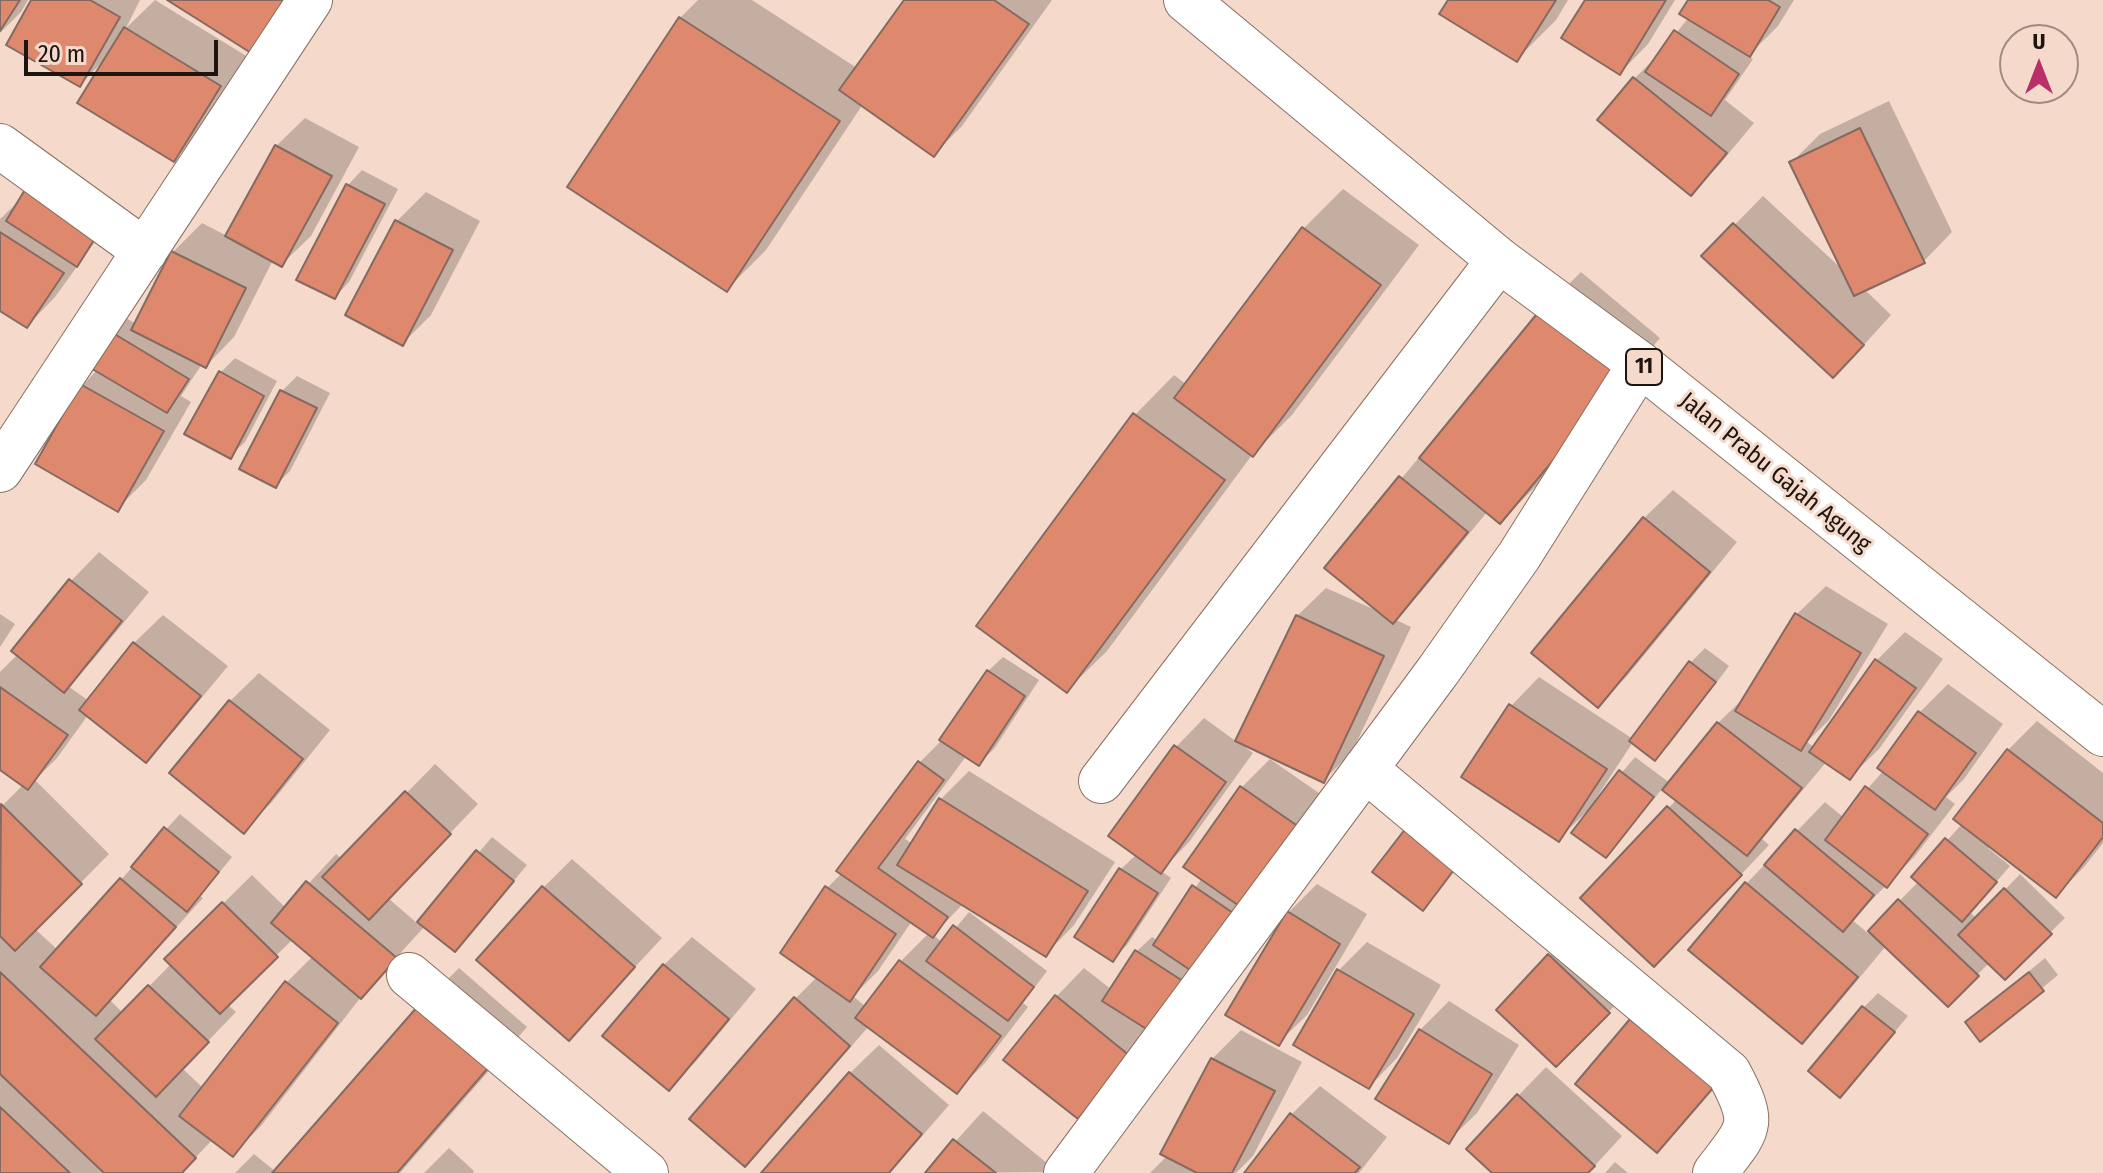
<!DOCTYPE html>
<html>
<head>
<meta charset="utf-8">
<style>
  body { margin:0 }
  #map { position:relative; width:2103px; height:1173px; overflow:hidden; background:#f5dacb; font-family:"Fira Sans Condensed",sans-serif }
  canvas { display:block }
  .north { position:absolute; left:1999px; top:24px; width:80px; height:80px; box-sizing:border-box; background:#f5dacb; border:2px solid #9f8b80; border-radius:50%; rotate:0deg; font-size:22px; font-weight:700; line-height:32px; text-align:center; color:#1e1510 }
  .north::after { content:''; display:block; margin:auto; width:28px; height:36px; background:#ba2f69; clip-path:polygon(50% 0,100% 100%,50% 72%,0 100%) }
  .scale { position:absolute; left:24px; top:40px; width:194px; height:36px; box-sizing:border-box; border:4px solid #1e1510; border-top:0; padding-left:10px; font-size:24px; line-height:28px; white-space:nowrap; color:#1e1510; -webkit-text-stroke:6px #f5dacb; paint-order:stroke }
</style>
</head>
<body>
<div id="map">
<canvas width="2103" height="1173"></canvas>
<div class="north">U</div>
<div class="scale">20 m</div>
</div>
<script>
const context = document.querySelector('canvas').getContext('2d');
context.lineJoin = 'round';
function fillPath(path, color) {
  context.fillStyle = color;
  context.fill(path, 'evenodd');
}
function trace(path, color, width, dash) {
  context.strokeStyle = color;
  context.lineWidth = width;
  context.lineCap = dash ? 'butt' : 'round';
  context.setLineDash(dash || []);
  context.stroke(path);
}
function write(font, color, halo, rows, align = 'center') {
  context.font = font + ' "Fira Sans Condensed",sans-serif';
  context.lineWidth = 6;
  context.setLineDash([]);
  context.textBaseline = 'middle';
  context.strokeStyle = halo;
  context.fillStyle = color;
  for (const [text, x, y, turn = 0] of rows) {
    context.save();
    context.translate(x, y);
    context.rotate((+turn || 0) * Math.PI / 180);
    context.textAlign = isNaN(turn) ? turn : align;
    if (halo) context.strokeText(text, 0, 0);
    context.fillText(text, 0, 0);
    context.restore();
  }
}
fillPath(new Path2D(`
  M0,0H28L21,12L0,33Z
  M33,0H140L126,28L155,0L248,57L202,131L173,160L103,61L80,85Z
  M698,0H752L857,68L906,0H1052L962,126L934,154L863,104L766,250L727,289L680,18Z
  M1450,0H1568L1556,20L1516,60Z
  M1587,0H1675L1648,44L1620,73Z
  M1690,0H1794L1778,26L1748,56L1753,59L1725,100L1754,123L1719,165L1691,193L1634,79L1661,52L1689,17Z
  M1889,101L1952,232L1924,261L1864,289L1891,315L1862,347L1704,256L1763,196L1843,270L1791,163L1820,134Z
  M305,118L359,147L311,236L282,264L273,260L234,337L206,366L202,364L181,396L191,402L146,480L117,509L82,386L97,370L119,314L136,324L173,252L202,223L227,236L276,146Z
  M362,170L398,189L349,282L335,297L348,185Z
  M1343,189L1419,245L1292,415L1252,455L1107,651L1067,690L1135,415L1174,375L1187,385L1304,228Z
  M426,192L480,221L431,315L403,343L348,315L397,221Z
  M21,199L115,214L55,297L27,326L0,308V219Z
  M1581,272L1660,338L1540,482L1500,522L1488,511L1421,592L1394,619L1411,627L1352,752L1323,781L1241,741L1240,743L1253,753L1189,842L1161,871L1171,878L1127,945L1112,959L1121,869L1137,854L1176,747L1204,718L1237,742L1297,616L1326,588L1380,612L1327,567L1542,311Z
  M235,358L277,381L245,442L230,456L220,373Z
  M297,376L330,393L290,471L276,485L282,391Z
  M1673,490L1737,542L1627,676L1598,705L1644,518Z
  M99,552L149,592L92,661L68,686L89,701L134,643L163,615L228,666L174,731L145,760L88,715L57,758L35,780L109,854L35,929L58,950L180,814L232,857L200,896L203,898L110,1000L123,1013L172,963L167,959L252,875L286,908L336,854L342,859L435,764L478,804L388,898L418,924L492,837L527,865L469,935L425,926L364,993L261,1126L233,1154L213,1139L181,1173H0V808L24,784L0,767V672L18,654L71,581ZM293,939L313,956L286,983L203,1088L182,1068L236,1012L227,1004Z
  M1826,586L1888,624L1829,720L1807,742L1815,748L1877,660L1905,632L1943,659L1879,749L1850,777L1827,761L1762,839L1769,845L1683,936L1583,898L1677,799L1663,788L1606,856L1587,811L1558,840L1511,706L1539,677L1633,739L1690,663L1705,648L1729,666L1670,744L1655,759L1633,742L1593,803L1595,804L1635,757L1670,783L1718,723L1747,695L1797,614Z
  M0,614L15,624L0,647Z
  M1003,657L1039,680L994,749L979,763L967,755L905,839L913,844L941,799L969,771L1115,862L1074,925L1046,954L964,903L933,935L943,943L969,912L1047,971L1023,1003L1028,1007L985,1063L956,1092L869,1026L774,1135L745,1164L795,999L817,977L827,888L842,873L919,763L941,741L988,671ZM912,921L929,933L901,961L866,1007L853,996L878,971Z
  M259,673L330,730L272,802L243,831L230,701Z
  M1948,684L2003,724L1964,779L1946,797L1955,804L1915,856L1852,920L1868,933L1919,881L1914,877L1962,824L2008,750L2037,721L2103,773V843L2084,867L2056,896L1990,845L1988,848L2010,866L1970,912L1977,919L2020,874L2065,918L2005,977L1990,962L1948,1004L1886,946L1830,1013L1802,1041L1746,884L1825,802L1843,817L1884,770L1880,768L1920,712Z
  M1270,759L1329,800L1078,1117L1056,997L1084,968L1112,990L1137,951L1152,937L1158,941L1202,878L1241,788Z
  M1407,830L1469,852L1437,894L1423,909Z
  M572,859L662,938L569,1038L543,888Z
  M1317,884L1367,914L1307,1015L1278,1043L1289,912Z
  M1578,927L1637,983L1556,1065L1549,956Z
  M692,937L756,989L697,1060L669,1088L664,965Z
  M1367,942L1441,985L1397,1058L1369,1087L1338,971Z
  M2045,958L2058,975L1980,1039L1967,1022Z
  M459,968L527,1027L400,1173H235L254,1154L276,1172L420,1007Z
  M1878,993L1908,1016L1854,1080L1864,1007Z
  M1449,1001L1519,1045L1477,1113L1448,1141L1420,1030Z
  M1241,1030L1302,1062L1253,1156L1236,1173H1150L1168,1155L1212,1059Z
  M879,1045L949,1105L890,1173H764L850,1073Z
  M1546,1067L1622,1136L1588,1173H1495L1518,1096Z
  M1320,1086L1387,1137L1359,1173H1247L1292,1114Z
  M983,1111L1058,1172L927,1173Z
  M449,1148L474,1171L473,1173H424Z
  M1615,1162L1628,1173H1605Z`), '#0003');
const building = new Path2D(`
  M0,0H20L0,31Z
  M31,0H90L120,17L80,87L6,45Z
  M167,0H287L259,58Z
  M904,0H994L1029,24L934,157L839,90Z
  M1448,0H1556L1517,62L1439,14Z
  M1585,0H1666L1620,75L1561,38Z
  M1688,0H1768L1780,7L1750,57L1679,14Z
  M679,17L840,121L727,292L567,187Z
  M124,27L221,86L174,162L77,103Z
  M1674,30L1739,74L1711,116L1645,72Z
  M1633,77L1727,153L1691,196L1597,120Z
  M1860,128L1925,263L1854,296L1789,162Z
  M275,145L332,176L282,267L225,236Z
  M29,183L101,229L77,267L6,221Z
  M346,184L385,204L335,299L296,280Z
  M395,220L453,250L403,346L345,315Z
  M1733,223L1864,345L1833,378L1701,256Z
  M1302,227L1381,285L1253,457L1174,398Z
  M0,232L64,273L27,328L0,311Z
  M171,251L246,288L206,368L131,330Z
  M1540,310L1622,378L1500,524L1419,458Z
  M103,327L189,379L167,413L82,363Z
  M219,371L264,396L231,459L184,434Z
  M80,384L164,431L118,512L35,464Z
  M280,390L317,408L276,488L239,469Z
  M1133,413L1225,480L1067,693L976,626Z
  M1399,476L1468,532L1393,624L1324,568Z
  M1643,517L1710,572L1598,708L1531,653Z
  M69,579L122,621L64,693L11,651Z
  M1795,613L1861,653L1801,751L1735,711Z
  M1296,615L1384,656L1324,783L1235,741Z
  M133,642L201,696L146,763L79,710Z
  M1875,659L1916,688L1850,780L1809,752Z
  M1689,661L1716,682L1655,761L1629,741Z
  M987,670L1025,696L979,766L939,740Z
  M0,687L68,735L28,790L0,770Z
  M229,700L303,759L244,834L169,773Z
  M1509,704L1607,769L1559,842L1461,777Z
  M1918,711L1976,753L1935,810L1877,768Z
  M1717,722L1802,788L1747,856L1662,790Z
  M1174,745L1226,782L1161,874L1108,836Z
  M2007,749L2103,823V837L2056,898L1953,819Z
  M918,761L944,780L878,868L948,917L933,938L836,871Z
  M1619,770L1654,797L1606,858L1571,833Z
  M1240,786L1302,829L1245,910L1183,867Z
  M1865,786L1928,834L1887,888L1825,840Z
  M405,791L451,834L369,920L322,877Z
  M939,798L1088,891L1046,957L897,865Z
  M1,804L82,884L15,951L0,936Z
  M1667,806L1742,875L1654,967L1580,898Z
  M164,827L219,872L187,912L131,867Z
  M1406,828L1456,867L1423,911L1372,872Z
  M1795,829L1874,895L1843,932L1764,865Z
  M1945,838L1997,882L1962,922L1911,877Z
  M476,850L514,881L455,952L417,922Z
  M1119,868L1158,893L1113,962L1074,937Z
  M120,878L176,927L96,1016L40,967Z
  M306,881L397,958L361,999L271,923Z
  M1745,882L1858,977L1802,1044L1688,950Z
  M1192,885L1239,917L1199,976L1153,945Z
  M542,886L635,967L569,1041L476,960Z
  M825,886L896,934L850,1002L780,953Z
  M2004,888L2052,934L2005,980L1958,935Z
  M1898,899L1979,976L1948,1007L1868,931Z
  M222,902L278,957L220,1014L164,959Z
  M1287,911L1340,944L1279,1046L1225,1015Z
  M953,925L1034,987L1008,1021L926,961Z
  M1135,950L1189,985L1156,1035L1102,1001Z
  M1548,954L1610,1013L1556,1067L1496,1010Z
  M899,960L1001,1036L957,1094L855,1018Z
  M663,964L729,1019L669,1091L602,1036Z
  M1337,969L1414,1014L1369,1089L1293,1045Z
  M0,972L196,1158L182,1173H104L0,1074Z
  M2029,972L2044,991L1980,1042L1965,1022Z
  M285,981L338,1023L233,1157L179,1116Z
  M148,985L209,1042L156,1097L95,1039Z
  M1055,995L1130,1056L1078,1119L1003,1060Z
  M794,997L850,1046L745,1167L689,1119Z
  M418,1006L489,1067L397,1173H272Z
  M1862,1006L1895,1032L1840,1098L1808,1071Z
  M1630,1019L1713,1088L1657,1153L1575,1084Z
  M1419,1029L1492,1074L1449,1144L1375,1099Z
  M1211,1058L1275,1091L1232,1173H1197L1160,1154Z
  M849,1072L922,1134L889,1173H761Z
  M1517,1094L1595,1166L1588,1173H1492L1466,1149Z
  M0,1107L70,1173H0Z
  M1290,1113L1360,1167L1355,1173H1244Z
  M953,1139L996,1173H925Z`);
fillPath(building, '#de886d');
trace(building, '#856a62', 2);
const minor = new Path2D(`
  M0,146L145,251
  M0,470L310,0
  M1365,769L1729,1073C1757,1126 1750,1127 1715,1173
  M1101,781L1499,260
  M409,975L646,1173
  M1066,1173L1438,671L1519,556L1640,364`);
const highway = new Path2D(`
  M1186,0L1499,260L1640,364L2103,734`);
trace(minor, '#887062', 46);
trace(highway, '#887062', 46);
trace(minor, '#fff', 44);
trace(highway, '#fff', 44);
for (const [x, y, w] of [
  [1644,367,36]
]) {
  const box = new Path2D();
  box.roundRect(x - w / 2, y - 18, w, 36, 6);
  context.fillStyle = '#f5dacb';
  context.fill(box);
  trace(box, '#1e1510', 2);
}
write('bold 22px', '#1e1510', null, [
  ["11",1644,367]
]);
write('24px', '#1e1510', '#f5dacb', [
  ["Jalan Prabu Gajah Agung",1775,473,39]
]);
</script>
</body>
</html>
